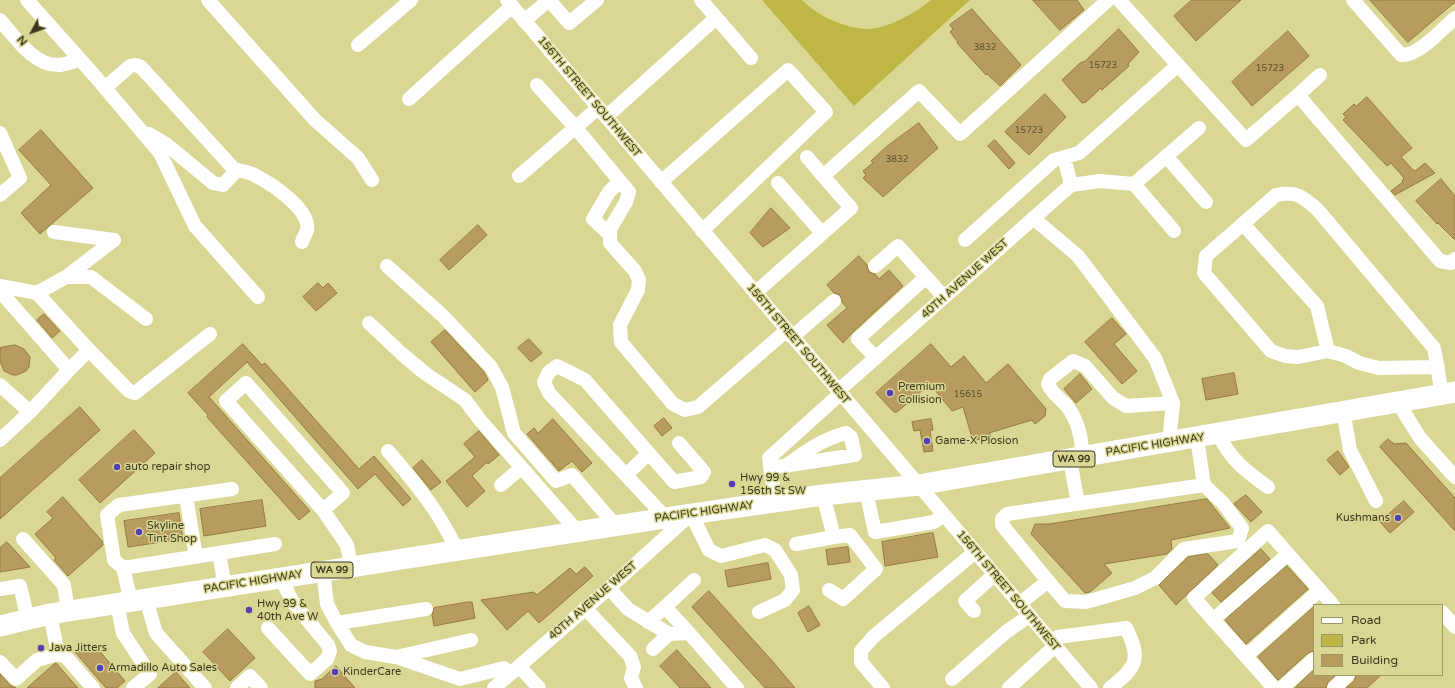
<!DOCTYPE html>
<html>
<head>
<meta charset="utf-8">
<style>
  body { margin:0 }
  #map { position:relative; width:1455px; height:688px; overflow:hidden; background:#dad794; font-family:"Varela Round",sans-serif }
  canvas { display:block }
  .legend { position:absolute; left:1313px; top:604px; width:130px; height:72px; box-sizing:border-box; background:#dad794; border:1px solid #9a9865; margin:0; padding:5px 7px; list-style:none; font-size:12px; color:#3b3a1e }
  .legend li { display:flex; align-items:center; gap:8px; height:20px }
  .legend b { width:20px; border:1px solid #9a9865 }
  .north { position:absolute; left:12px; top:12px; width:40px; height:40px; -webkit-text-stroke:3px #dad794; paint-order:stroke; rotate:229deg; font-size:11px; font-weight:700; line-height:16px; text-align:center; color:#3b3a1e }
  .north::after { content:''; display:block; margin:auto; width:14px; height:18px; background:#3b3a1e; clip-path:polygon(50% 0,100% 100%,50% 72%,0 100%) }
</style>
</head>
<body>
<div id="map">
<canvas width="1455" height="688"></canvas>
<ul class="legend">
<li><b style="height:5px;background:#fff"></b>Road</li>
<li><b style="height:11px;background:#beb746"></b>Park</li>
<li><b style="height:11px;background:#b89c5f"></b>Building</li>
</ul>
<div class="north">N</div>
</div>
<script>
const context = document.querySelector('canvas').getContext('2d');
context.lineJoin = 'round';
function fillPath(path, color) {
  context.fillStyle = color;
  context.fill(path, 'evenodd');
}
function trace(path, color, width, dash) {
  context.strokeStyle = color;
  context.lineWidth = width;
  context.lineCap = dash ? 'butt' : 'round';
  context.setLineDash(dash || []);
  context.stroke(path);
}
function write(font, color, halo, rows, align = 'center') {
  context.font = font + ' "Varela Round",sans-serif';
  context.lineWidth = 3;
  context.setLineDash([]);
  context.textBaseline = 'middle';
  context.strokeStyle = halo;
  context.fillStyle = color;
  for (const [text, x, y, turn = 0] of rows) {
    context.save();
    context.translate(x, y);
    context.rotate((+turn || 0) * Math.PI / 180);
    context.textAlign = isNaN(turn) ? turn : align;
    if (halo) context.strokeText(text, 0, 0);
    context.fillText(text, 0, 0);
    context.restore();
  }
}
fillPath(new Path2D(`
  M762,0H802C818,16 842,27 865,29C885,30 916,13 931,0H970L854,106Z`), '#beb746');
const building = new Path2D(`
  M1033,0H1077L1084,10L1060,30Z
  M1192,0H1241L1196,41L1174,16Z
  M1370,0H1455V2L1408,42Z
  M972,9L1021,65L1000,86L987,74L986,75L957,43L958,42L950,32L953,29L950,25Z
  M1119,29L1139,52L1128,64L1129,66L1102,90L1101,88L1086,102L1082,103L1062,80L1080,63L1085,61Z
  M1288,31L1309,56L1252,106L1232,82Z
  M1045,94L1066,117L1029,155L1005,132Z
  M1367,97L1412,148L1401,157L1413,170L1415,171L1425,163L1435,173L1395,195L1391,191L1403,182L1402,181L1404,178L1391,163L1387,166L1343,120L1346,117L1343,114L1354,104L1356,106Z
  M919,123L938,148L883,197L863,178L866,175L863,171L873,163L871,161L886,147Z
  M41,130L93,188L40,234L21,213L51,185L19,150Z
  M995,140L1015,163L1009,169L988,146Z
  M1441,179L1455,196V240L1438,223L1437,224L1416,201Z
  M771,208L790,228L763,247L750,233Z
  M478,225L487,235L449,270L440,260Z
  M859,256L867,265L869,272L875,274L879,279L889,270L903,286L852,333L843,343L827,325L847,308L842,302L840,295L834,293L827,285Z
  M318,283L323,288L328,283L337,293L316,311L303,297Z
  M44,314L60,331L52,338L37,320Z
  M1112,318L1126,334L1114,344L1137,371L1122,384L1085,342Z
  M445,330L484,372L488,380L475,392L431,342Z
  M529,339L542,353L531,362L518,348Z
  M243,344L262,365L265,363L359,469L374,456L411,499L403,506L375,474L358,489L247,362L209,397L310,511L299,520L207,417L208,415L188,393Z
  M931,344L951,367L964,356L986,383L1008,364L1046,409L1045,416L1035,424L1032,420L989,433L991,436L973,441L963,407L952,411L930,384L897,412H894L876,393Z
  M15,345L24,349L30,357L29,367L26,371L17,375H13L4,371L0,361V348Z
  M1234,373L1238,394L1206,400L1202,379Z
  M1080,374L1092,389L1076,403L1064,389Z
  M80,407L100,430L0,519V478Z
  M664,418L672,428L662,436L654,426Z
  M553,419L592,463L582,472L572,461L559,471L527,434L534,428L538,433Z
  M931,419L933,430H930L933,451L924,452L920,430L914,431L912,422Z
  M134,430L155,453L100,503L79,480Z
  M479,431L499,455L488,464L487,462L472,476L485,491L467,507L446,481L475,457L464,444Z
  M1388,439L1394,444L1406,443L1455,498V531L1380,447Z
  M1338,451L1349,467L1340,475L1327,460Z
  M422,460L441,482L431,490L413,468Z
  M1246,495L1262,512L1251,522L1234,504Z
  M63,497L102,541L103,545L68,576L54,560L56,558L35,534L53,518L47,512Z
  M1207,499L1230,528L1171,540L1172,549L1167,554L1104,564L1112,573L1090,592L1085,593L1031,534L1035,524H1049Z
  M262,500L266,526L204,536L200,509Z
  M1404,501L1414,512L1390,533L1380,522Z
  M179,513L183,539L128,547L124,521Z
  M933,533L938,557L885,566L882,542Z
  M7,542L30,567L0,572V548Z
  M848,547L850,562L828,565L826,550Z
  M1261,549L1270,559L1221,602L1212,593Z
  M1208,554L1218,565L1176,605L1159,585L1188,557Z
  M768,563L771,579L728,587L725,571Z
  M1287,566L1308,589L1246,644L1225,620Z
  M585,567L593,576L539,623L528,611L507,630L481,600L534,592L537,595L570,568L576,574Z
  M709,591L774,663L795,688H765L692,607Z
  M468,602H472L475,618L434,626L432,615L434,608Z
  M809,606L820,625L808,632L798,613Z
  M1314,607V651L1308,653L1278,680L1258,657Z
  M228,629L255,658L230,681L203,652Z
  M97,648L125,681L117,688H106L75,652Z
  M677,650L711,688H680L660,666Z
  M56,663L78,688H27L54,664Z
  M336,666L355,688H315V681L322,679Z
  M1314,670V675H1336L1328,682L1326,688H1295Z
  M176,672L190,688H158Z
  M0,674L10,685L16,688H0Z
  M1356,675H1381L1367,688H1346L1354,681Z`);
fillPath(building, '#b89c5f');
trace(building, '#957a3d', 1);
trace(new Path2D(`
  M27,0L94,75L160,153L195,226L258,297
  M208,0L315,120L358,158L372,180
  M507,0L1091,688
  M549,0L569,23L597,0
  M701,0L751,58
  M1119,0L1246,140L1298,95L1440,261L1451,263L1455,259
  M1353,0L1401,55C1419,56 1442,29 1455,18
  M0,20C15,37 34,66 59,65C65,65 73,61 80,60
  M524,21L549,0
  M358,45L411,0
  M537,85L575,127L629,192L626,202L610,229V243L635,271L639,280L638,290L620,325L621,342L673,404L685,410L698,407L787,330
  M105,88L130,66L135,65L141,67L233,168C241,172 249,171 256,176C272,184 311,210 307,230C306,234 303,238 302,242
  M1298,95L1320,75
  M409,99L512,6
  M606,117L716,18
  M0,133L20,178L0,195
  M149,134L166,144L213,183L223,185L237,170
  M1166,156L1206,202
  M807,157L823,176
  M519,176L598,108
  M661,182L788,70L826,112L702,231
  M778,183L822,233
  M1134,184L1174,231
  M1071,185L1100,181L1134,184L1199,128
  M1033,218L1078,256L1155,358L1173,403L1169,442
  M1243,224L1317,306L1328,351
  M54,232L114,240L66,277
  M610,235L593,219L609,192L620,181
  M965,240L1054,160L1079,153L1178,65
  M387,266L443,316L491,367L502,387L514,433L556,481L572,475L616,526
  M875,266L898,246L944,297
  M0,286L37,293L89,350L69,370
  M0,291L69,370L30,412
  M37,293L66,277H91L146,319
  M755,293L851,208L823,176L919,91L960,134L1108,0
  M369,323L402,354L426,374L465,400L480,420L578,532
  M792,337L834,301
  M89,350L129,391L135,393L210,334
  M876,358L858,339L926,277
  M1438,367L1379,368L1359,363L1346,356L1328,351L1298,357L1285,356L1271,351L1204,273L1206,256L1276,195C1296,191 1302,196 1317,209L1434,348C1437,363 1439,379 1442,394
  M0,385L30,412L0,440
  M838,391L1071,185L1064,157
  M1397,401L1420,438L1455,477
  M1343,410L1350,450L1376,501
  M1219,434C1228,458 1248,473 1268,487
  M1197,438L1204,485
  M388,451C417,485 438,510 457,550
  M1083,457C1081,437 1079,421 1066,405C1059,398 1052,393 1048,384L1050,379L1073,361L1085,366L1113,398L1126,406L1173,403
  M1070,459L1078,504
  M770,468L855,455L851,437L846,433C823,439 806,451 787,465
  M626,475L649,453
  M501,485L521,468
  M866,491L875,532L934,522L943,515
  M823,495L834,537L850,535L876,569L843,599L829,590
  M186,496L196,557
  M775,502L769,458L840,394
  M323,510L226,401L246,383L343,493L323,510L347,545L351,567
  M666,518L549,393L544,382L549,372L557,366L585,380L674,482L701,477L704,472L679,443
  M23,539L64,585L68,611
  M796,544L834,537
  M123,568L114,560L107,515L119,505L232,489
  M323,571L327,604L337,623
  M225,587L219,553L275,544
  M609,588L628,609L669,634L689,633L737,688
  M0,589L20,586L28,620
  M146,599L156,633L205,688
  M131,601L123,568L219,553
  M117,604L123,633L150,674L133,688
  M1019,604L1048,581L1065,601L1086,602L1135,588L1155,578L1184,549L1238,541L1242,528L1223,503L1204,485L1007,514L1002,519V525L1048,581
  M665,607L694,580
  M585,608L630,656L634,667L631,678L636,688
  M974,611L965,601L994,575
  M1442,612L1455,627
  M1213,620L1288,554
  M648,622L665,607L689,633
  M268,628L310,674L327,659L330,651L328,645L292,601L281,578
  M471,640L396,657L460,679L504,668L509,674
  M1051,641L1058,637L1126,628C1142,659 1136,668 1110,688
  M653,649L669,634
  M58,654L66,657L93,688
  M1246,656L1320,590
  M396,657L365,652L351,645L337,623L426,609
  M0,662L16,679L37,660L58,654L50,614
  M519,666L539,688
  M952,679L1006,632L1029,616
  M237,688L250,676L261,688
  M494,688L609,588L691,514L709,550L721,556L765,545L775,550L791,575L793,590L785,600L759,612
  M883,688L861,662V651L873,637L975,552
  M1009,688L1055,646
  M1274,688L1194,598L1268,531L1333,605
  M1282,688L1314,659
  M1334,688L1348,675`), '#fff', 14);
trace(new Path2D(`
  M0,626L50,614L691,514L823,495L918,485L1455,392`), '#fff', 21);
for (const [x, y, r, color] of [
  [890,393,4,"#543db5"],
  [927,441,4,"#543db5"],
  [117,467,4,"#543db5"],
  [732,484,4,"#543db5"],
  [1398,518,4,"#543db5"],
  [139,532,4,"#543db5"],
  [249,610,4,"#543db5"],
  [41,648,4,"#543db5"],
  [100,668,4,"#543db5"],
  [335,672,4,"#543db5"]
]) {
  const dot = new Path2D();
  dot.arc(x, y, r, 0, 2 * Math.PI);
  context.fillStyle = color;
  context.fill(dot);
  trace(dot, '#dad794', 1.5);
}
write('9px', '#5a522e', null, [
  ["3832",985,48],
  ["15723",1103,66],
  ["15723",1270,69],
  ["15723",1029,131],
  ["3832",897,160],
  ["15615",968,395]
]);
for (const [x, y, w] of [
  [1074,459,42],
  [332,570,42]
]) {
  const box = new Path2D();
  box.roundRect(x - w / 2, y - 8, w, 16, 3);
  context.fillStyle = '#dad794';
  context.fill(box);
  trace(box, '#3b3a1e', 1);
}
write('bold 10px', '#3b3a1e', null, [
  ["WA 99",1074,459],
  ["WA 99",332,570]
]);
write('11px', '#3b3a1e', '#dad794', [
  ["156TH STREET SOUTHWEST",589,97,50],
  ["40TH AVENUE WEST",965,279,-42],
  ["156TH STREET SOUTHWEST",798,344,50],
  ["PACIFIC HIGHWAY",1155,445,-9],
  ["PACIFIC HIGHWAY",704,512,-8],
  ["PACIFIC HIGHWAY",253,582,-9],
  ["156TH STREET SOUTHWEST",1008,591,50],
  ["40TH AVENUE WEST",593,601,-41]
]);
write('11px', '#3b3a1e', '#dad794', [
  ["Premium",898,387],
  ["Collision",898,400],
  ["Game-X Plosion",935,441],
  ["auto repair shop",125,467],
  ["Hwy 99 &",740,478],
  ["156th St SW",740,491],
  ["Kushmans",1390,518,"right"],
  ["Skyline",147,526],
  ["Tint Shop",147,539],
  ["Hwy 99 &",257,604],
  ["40th Ave W",257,617],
  ["Java Jitters",49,648],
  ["Armadillo Auto Sales",108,668],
  ["KinderCare",343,672]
], 'left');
</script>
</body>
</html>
